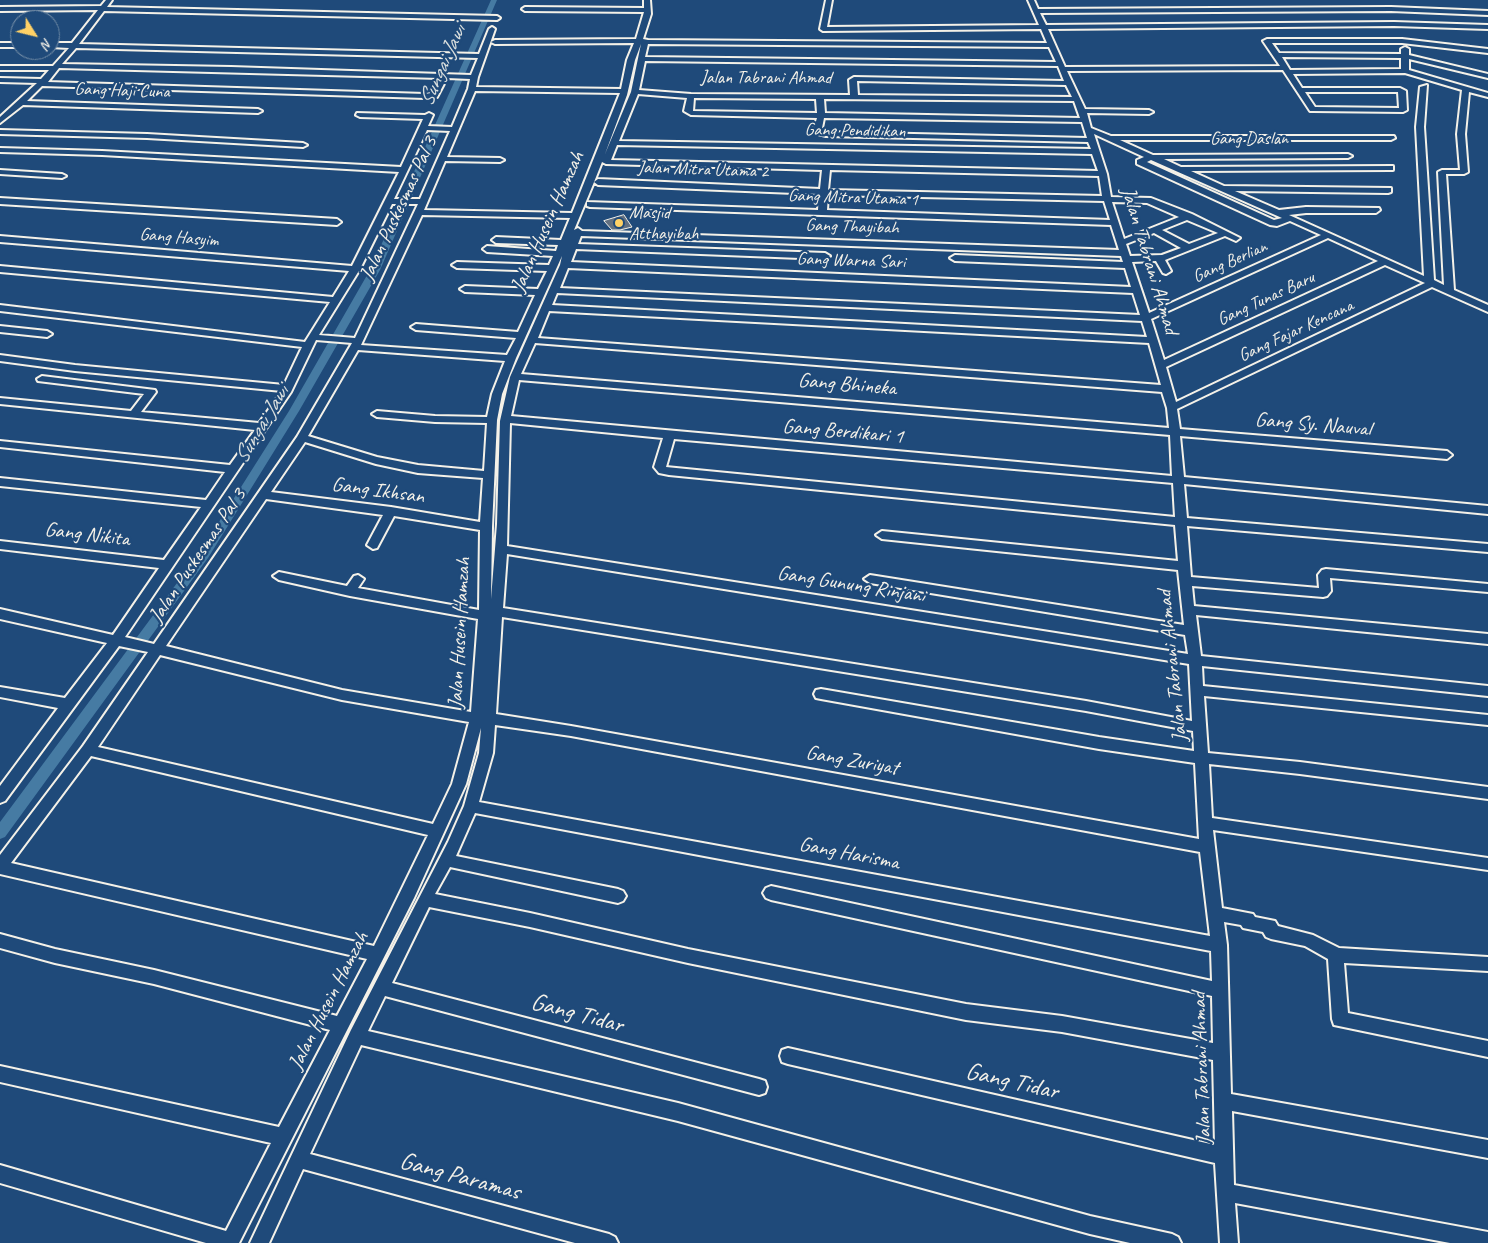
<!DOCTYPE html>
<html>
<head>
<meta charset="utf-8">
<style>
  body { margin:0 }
  #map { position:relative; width:1488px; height:1243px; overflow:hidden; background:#1f4a7a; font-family:Caveat,sans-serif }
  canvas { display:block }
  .north { position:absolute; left:10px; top:10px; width:50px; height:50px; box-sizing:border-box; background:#1f4a7a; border:1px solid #748da6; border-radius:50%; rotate:126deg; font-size:14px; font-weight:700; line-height:20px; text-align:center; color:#f4f1e8 }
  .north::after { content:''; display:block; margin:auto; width:18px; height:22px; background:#ffd166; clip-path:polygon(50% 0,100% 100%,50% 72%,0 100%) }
</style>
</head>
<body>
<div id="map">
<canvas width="1488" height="1243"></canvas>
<div class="north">N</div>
</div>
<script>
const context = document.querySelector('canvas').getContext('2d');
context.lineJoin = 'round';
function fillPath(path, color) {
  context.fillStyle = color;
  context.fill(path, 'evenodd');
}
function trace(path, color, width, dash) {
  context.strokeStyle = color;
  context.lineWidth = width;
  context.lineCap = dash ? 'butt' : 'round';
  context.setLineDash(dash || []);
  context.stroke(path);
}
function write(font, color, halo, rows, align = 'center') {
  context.font = font + ' Caveat,sans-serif';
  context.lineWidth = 4.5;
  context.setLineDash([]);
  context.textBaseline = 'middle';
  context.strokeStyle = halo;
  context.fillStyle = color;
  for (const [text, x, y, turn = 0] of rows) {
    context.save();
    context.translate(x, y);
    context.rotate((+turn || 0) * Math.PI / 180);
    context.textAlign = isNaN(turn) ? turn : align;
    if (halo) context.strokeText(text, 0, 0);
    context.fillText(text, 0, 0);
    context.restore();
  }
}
fillPath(new Path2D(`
  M491,0H497L380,270L299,411L208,558L5,837L0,839V822L200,552L289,411L370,270Z`), '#467ba3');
const building = new Path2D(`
  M624,215L632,227L620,230H612L604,221Z`);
fillPath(building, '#627081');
trace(building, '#f4f1e8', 1);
const minor = new Path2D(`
  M106,0H112L107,7L497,16L500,18L497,20L104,11L79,44L479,54L489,29L492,27L495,29L478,77L476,87L621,89L627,60L634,43L495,44L491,42L495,40L636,39L644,12L525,11L522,9L525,7L644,8V0H650L651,14L643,39L648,40L1047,43L1041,29L823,31L820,29L826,0H832L827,27L1039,25L1028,0H1034L1038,9L1391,7L1488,11V15L1391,11L1040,13L1046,25L1394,22L1488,25V29L1394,26L1048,29L1065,67L1280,66L1263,41L1267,39H1402L1488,49V53L1402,43H1272L1279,53L1401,54V49L1405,47L1409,49V55L1488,74V78L1409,59V70L1488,93V97L1469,92L1465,134L1468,172L1464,174H1446L1454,290L1488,305V312L1432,287L1177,409L1180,429L1447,451L1452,455L1447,459L1180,436L1184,477L1488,506V514L1184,484L1187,518L1488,544V552L1187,526L1191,577L1319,588L1318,575L1322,570L1326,569L1488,584V592L1330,578L1331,591L1327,596L1323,597L1192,586L1194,606L1488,634V644L1196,615L1201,656L1488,686V696L1202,666L1203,686L1488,715V725L1204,696L1208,753L1300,762L1488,787V799L1300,774L1209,764L1212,818L1488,858V870L1213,830L1222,908L1253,914L1255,917L1275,921L1278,926L1313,935L1339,948L1488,957V971L1344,963L1348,1013L1488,1041V1057L1334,1025L1332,1019L1328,959L1305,946L1271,939L1266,937L1263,932L1243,928L1241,925L1224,922L1227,945L1231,1094L1488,1140V1158L1232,1111L1234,1185L1488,1232V1243H1450L1235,1203L1238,1243H1220L1215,1163L788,1064L782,1062L780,1056L782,1050L788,1048L1215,1145L1213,1060L1062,1032L966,1020L688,963L530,927L429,907L392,983L759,1079L765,1081L767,1087L765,1093L759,1095L385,996L368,1031L678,1103L1090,1216L1172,1234L1178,1237L1181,1243H1130L1090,1234L678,1121L361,1045L310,1154L609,1234L615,1237L618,1243H575L303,1169L269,1243H250L351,1030L448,842L464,806L479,753L481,728L466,784L414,898L239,1243H206L0,1183V1165L226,1231L271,1143L0,1082V1066L279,1127L330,1030L154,984L55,963L0,948V934L55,949L154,970L337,1016L367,959L0,874V855L83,746L148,652L119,646L5,801L0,803V786L58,708L0,697V687L65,698L107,643L0,619V609L113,635L159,568L0,549V541L164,560L201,507L0,486V478L206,500L225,472L0,447V441L230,465L255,430L0,404V398L131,411L144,394L38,381L37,379L42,376L155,390L156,392L141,412L259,423L282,391L75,371L0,361V355L75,365L284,385L302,347L0,311V305L305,342L330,302L0,272V266L333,297L349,271L0,242V236L352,266L399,172L102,155L0,152V148L102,151L401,167L423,119L360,117L356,115L357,113L425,115L429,113L433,115L428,126L452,127L468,89L470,79L447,78L437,97L425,98L42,86L27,101L258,109L262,111L258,113L23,105L0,123V117L37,83L0,82V78L41,79L49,70H0V66H53L69,48L50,47V43H72L98,10L0,11V7L101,6ZM641,44L631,92L605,154L627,95L635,60ZM648,44L1049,47L1056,62L645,57ZM76,48L478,58L471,75L231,67L62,64ZM1282,57L1401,58V69L1290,70ZM645,61L1058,66L1064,81L854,77L849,80L850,95L691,94L639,90ZM59,68L440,78L431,93L425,94L48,82ZM1283,70L1310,111H1313L1403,112L1407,110L1406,91L1400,88H1302L1293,74L1405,73L1462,90L1457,134L1460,170H1442L1438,172L1444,285L1434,280L1424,127L1427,85L1420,87L1416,127L1424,276L1289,215L1306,213H1376L1380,210L1379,208L1306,207L1279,210L1235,191L1388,193L1391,192V188L1224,186L1191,171L1390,170H1393V166L1181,167L1164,159L1348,158L1352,156L1348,154L1153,155L1120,140H1391L1395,138L1394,136H1111L1091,128L1087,113L1149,114L1153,112L1149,110L1085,109L1067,71ZM857,81L1066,85L1072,97L858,95ZM475,91L620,93L572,213L424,210L445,161L500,162L504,160L500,158L447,157ZM1305,92H1398L1399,108L1315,107ZM638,94L687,98L684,111L691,115L817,118L814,128L818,134L826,136L1088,142L1091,149L619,141ZM694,98L816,99L817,113L693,111ZM824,99L1074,101L1080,118L825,113ZM824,118L1082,122L1087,138L827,132L822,128ZM427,130L450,131L420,199H394ZM1094,134L1144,157L1137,160V164L1270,225L1277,226L1290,221L1321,235L1149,313L1132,262L1156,261L1163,273L1166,274L1171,271L1165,260L1225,236L1236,241L1240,238L1192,214L1151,198L1111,197L1107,174ZM617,145L1092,154L1098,171L611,160ZM1151,160L1282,218L1274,220L1147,162ZM602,162L606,164L822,170L820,189L598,179L594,182ZM830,170L1099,176L1102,196L828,190ZM594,182L598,185L819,194L818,210L587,202V206L590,207L1111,225L1119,250L582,231L578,228L574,230ZM828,195L1104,201L1110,220L827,210ZM1112,202L1147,203L1179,217L1124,239ZM392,204H418L355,338L319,335L360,269ZM422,215L570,218L561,240L496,237L492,240L496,243L558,245L556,251L487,246L483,249L487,252L553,256L549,265L457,262L452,265L457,268L547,271L538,289L465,286L460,289L465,292L535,295L518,332L416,324L411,327L416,330L516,338L507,355L361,345ZM1187,220L1218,233L1189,244L1162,230ZM1154,233L1181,248L1162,255L1130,256L1126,244ZM581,236L1121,256L1123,262L955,255L950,258L955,261L1125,268L1131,287L571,262L576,249L825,259L830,256L825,253L578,244ZM1328,238L1378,261L1164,360L1151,319ZM562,256L560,265L510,377L500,421L497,524L491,599L492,527L497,420L502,394L516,358ZM1385,265L1425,283L1176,402L1166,367ZM568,268L1133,293L1140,315L560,288ZM557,293L1142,321L1147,337L552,305ZM549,311L1149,343L1161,385L538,338ZM316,340L352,343L297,437L154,644L125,637L291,392ZM535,343L1162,392L1167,408L1169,428L521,374ZM358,350L505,361L492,394L487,417L435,416L377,411L372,414L377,417L435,422L487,423L484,471L418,465L377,457L308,436ZM519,380L1170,435L1172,476L511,416ZM510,423L663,438L654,467L659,473L669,475L1175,525L1178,561L882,531L876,535L882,539L1178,570L1184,625L870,575L864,579L870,583L1185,635L1188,654L507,546ZM674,439L1173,483L1175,517L666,467ZM305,442L376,464L418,473L483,478L480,522L391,507L271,492ZM266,499L383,515L367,545L373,549L377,548L394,516L480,530L479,610L358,588L364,579L358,575L354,576L347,586L279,572L273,576L279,580L350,596L478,619L471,712L342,690L166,646ZM507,554L1189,664L1192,721L1086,701L503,608ZM502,617L1086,711L1193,731L1194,751L1099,737L821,689L816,690L814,694L816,698L821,699L1099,749L1195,763L1199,839L571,726L496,714ZM160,655L342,700L469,722L452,784L433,824L98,747ZM495,725L571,736L1200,852L1210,936L479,802L493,753ZM91,756L428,835L374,946L11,863ZM475,813L1211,951L1212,981L771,886L766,888L763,893L766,898L771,900L1212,996L1213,1043L1062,1016L966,1004L688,949L530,913L435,894L450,867L618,903L623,901L626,896L623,891L618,889L456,856Z
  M0,43H20V47H0Z
  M0,130L147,134L303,143L307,145L303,147L147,138L0,134Z
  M0,170L62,174L66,176L62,178L0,174Z
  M0,198L337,219L341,222L337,225L0,204Z
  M0,326L47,331L52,334L47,337L0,332Z`);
trace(minor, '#f4f1e8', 4);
fillPath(minor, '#1f4a7a');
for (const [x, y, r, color] of [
  [619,223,5,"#ffd166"]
]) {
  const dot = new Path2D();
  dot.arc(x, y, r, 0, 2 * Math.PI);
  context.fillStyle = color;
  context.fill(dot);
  trace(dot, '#1f4a7a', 2);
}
write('18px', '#f4f1e8', '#1f4a7a', [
  ["Jalan Tabrani Ahmad",766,78],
  ["Gang Haji Cuna",122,91,2],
  ["Gang Pendidikan",855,131,1],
  ["Gang Daslan",1249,139],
  ["Jalan Mitra Utama 2",703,170,2],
  ["Gang Mitra Utama 1",853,198,2],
  ["Gang Thayibah",852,227,2],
  ["Gang Hasyim",179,238,5],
  ["Gang Warna Sari",851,261,2],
  ["Gang Berlian",1230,262,-24],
  ["Gang Tunas Baru",1266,299,-25],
  ["Gang Fajar Kencana",1296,331,-25]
]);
write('18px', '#f4f1e8', '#1f4a7a', [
  ["Masjid",629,213],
  ["Atthayibah",629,234]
], 'left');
write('21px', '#f4f1e8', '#1f4a7a', [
  ["Jalan Puskesmas Pal 3",399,209,-65],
  ["Jalan Husein Hamzah",548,222,-66],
  ["Jalan Tabrani Ahmad",1149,261,73],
  ["Gang Bhineka",847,385,5],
  ["Gang Sy. Nauval",1313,425,5],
  ["Gang Berdikari 1",843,432,5],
  ["Gang Ikhsan",378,491,8],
  ["Gang Nikita",87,535,7],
  ["Jalan Puskesmas Pal 3",198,556,-56],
  ["Gang Gunung Rinjani",851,585,9],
  ["Jalan Husein Hamzah",460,633,-87],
  ["Jalan Tabrani Ahmad",1173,666,-96],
  ["Gang Zuriyat",852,761,10],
  ["Gang Harisma",849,854,11],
  ["Jalan Husein Hamzah",329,1001,-63],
  ["Jalan Tabrani Ahmad",1202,1068,-92]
]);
write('italic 22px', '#dadfde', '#1f4a7a', [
  ["Sungai Jawi",443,66,-66],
  ["Sungai Jawi",262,425,-59]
]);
write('25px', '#f4f1e8', '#1f4a7a', [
  ["Gang Tidar",577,1014,15],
  ["Gang Tidar",1012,1082,13],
  ["Gang Paramas",460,1177,15]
]);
</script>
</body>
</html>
